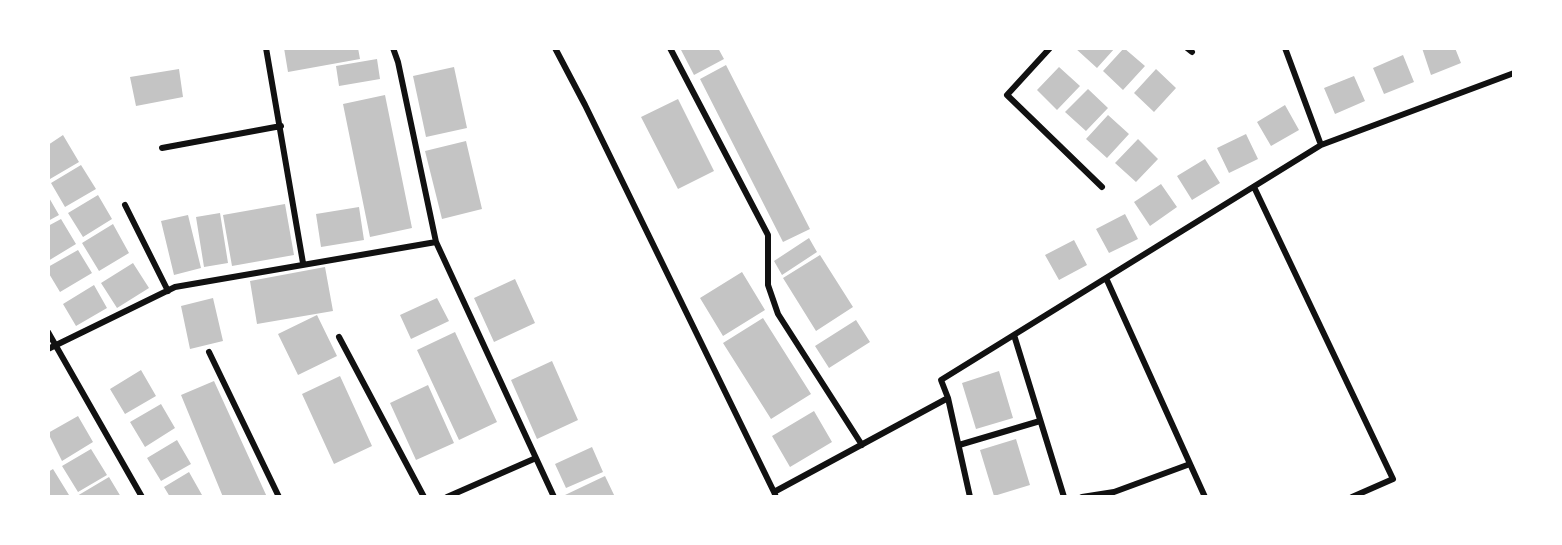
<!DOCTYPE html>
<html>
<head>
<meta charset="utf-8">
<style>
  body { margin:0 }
  #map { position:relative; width:1562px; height:545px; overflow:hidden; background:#fff; font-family:Rubik,sans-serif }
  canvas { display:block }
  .frame { position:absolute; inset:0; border:50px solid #fff; pointer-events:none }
</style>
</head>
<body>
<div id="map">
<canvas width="1562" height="545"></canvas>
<div class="frame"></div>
</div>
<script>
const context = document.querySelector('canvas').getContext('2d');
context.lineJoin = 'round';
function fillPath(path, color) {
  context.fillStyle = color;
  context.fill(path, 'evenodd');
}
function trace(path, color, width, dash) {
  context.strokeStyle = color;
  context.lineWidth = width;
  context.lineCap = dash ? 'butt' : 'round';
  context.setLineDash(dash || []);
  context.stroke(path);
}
fillPath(new Path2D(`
  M284,48H358L360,59L288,72Z
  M680,48H718L724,59L694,75Z
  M1075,48H1115L1097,68Z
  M1124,48L1145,66L1123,90L1103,71Z
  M1422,48H1455L1461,63L1431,75Z
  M1403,55L1414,82L1384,94L1373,68Z
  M377,59L380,79L339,86L336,66Z
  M726,65L810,229L783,242L700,79Z
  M454,67L467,128L426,137L413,76Z
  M1059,67L1080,86L1057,110L1037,90Z
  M179,69L183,97L136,106L130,77Z
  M1156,69L1176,88L1154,112L1134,93Z
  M1354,76L1365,101L1335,114L1324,88Z
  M1088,89L1108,108L1086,131L1065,112Z
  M385,95L412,228L370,237L343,104Z
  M678,99L714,171L678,189L641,117Z
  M1285,105L1299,130L1271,146L1257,122Z
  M1108,115L1129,134L1107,158L1086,139Z
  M1246,134L1258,159L1229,173L1217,148Z
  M63,135L79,162L50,179L48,145Z
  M1138,139L1158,159L1136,182L1115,163Z
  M466,141L482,209L442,219L425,151Z
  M1205,159L1220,183L1192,200L1177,176Z
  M81,165L96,189L65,207L51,183Z
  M1161,184L1177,207L1150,226L1134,202Z
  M98,195L112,219L83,237L68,213Z
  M48,196L59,215L48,221Z
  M285,204L294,255L232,266L223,215Z
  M359,207L364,240L321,247L316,214Z
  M220,213L228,263L204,267L196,217Z
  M1125,214L1138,239L1109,253L1096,229Z
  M188,215L201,268L174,275L161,221Z
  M61,219L76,244L48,261V226Z
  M113,224L129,253L99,271L82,243Z
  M809,238L817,252L782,275L774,261Z
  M1074,240L1087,265L1059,280L1045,255Z
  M78,250L92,273L60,292L48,272V267Z
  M820,255L853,307L816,331L783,278Z
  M133,263L149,288L117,308L101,283Z
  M325,267L333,311L257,324L250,281Z
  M742,272L765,310L723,336L700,298Z
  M515,279L535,323L494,342L474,298Z
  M94,285L107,308L76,326L63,304Z
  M213,298L223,341L190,349L181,306Z
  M437,298L449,321L411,339L400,315Z
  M317,315L337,356L298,375L278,334Z
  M763,318L811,394L771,419L723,343Z
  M856,320L870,342L829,368L815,346Z
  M455,332L497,422L459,440L417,350Z
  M552,361L578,420L537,439L511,380Z
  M141,370L156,396L125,414L110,389Z
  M999,371L1013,418L976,429L962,383Z
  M340,376L372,446L334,464L302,394Z
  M214,381L267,497H223L181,395Z
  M428,385L454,443L416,460L390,403Z
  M161,404L175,428L145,447L130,422Z
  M814,411L832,442L790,467L772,436Z
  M78,416L93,442L62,461L48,433Z
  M1016,439L1030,485L994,496L980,450Z
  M177,440L191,464L161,481L147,458Z
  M592,447L603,472L566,488L555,464Z
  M91,449L107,475L78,492L62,466Z
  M53,469L69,495L66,497H48V472Z
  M189,472L202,495L170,497L164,487Z
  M605,476L615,497H566L565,495Z
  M109,477L121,497H78L77,496Z`), '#c4c4c4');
trace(new Path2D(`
  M266,48L303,263
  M393,48L398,62L436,242L554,497
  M555,48L585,105L774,492
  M670,48L768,235V285L778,314L862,445
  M1050,48L1007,95L1102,187
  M1187,48L1192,52
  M1285,48L1321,145
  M162,148L281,126
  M1254,187L1393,479L1352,497
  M125,205L168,291
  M1106,278L1205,497
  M48,332L142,497
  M1014,335L1064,497
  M339,337L424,497
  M48,349L175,287L436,242
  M209,352L279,497
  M959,445L1040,421
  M447,497L536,458
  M776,497L774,492L948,398
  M970,497L948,398L941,380L1321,145L1514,73
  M1082,497L1114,492L1190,464`), '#111', 6);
</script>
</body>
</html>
